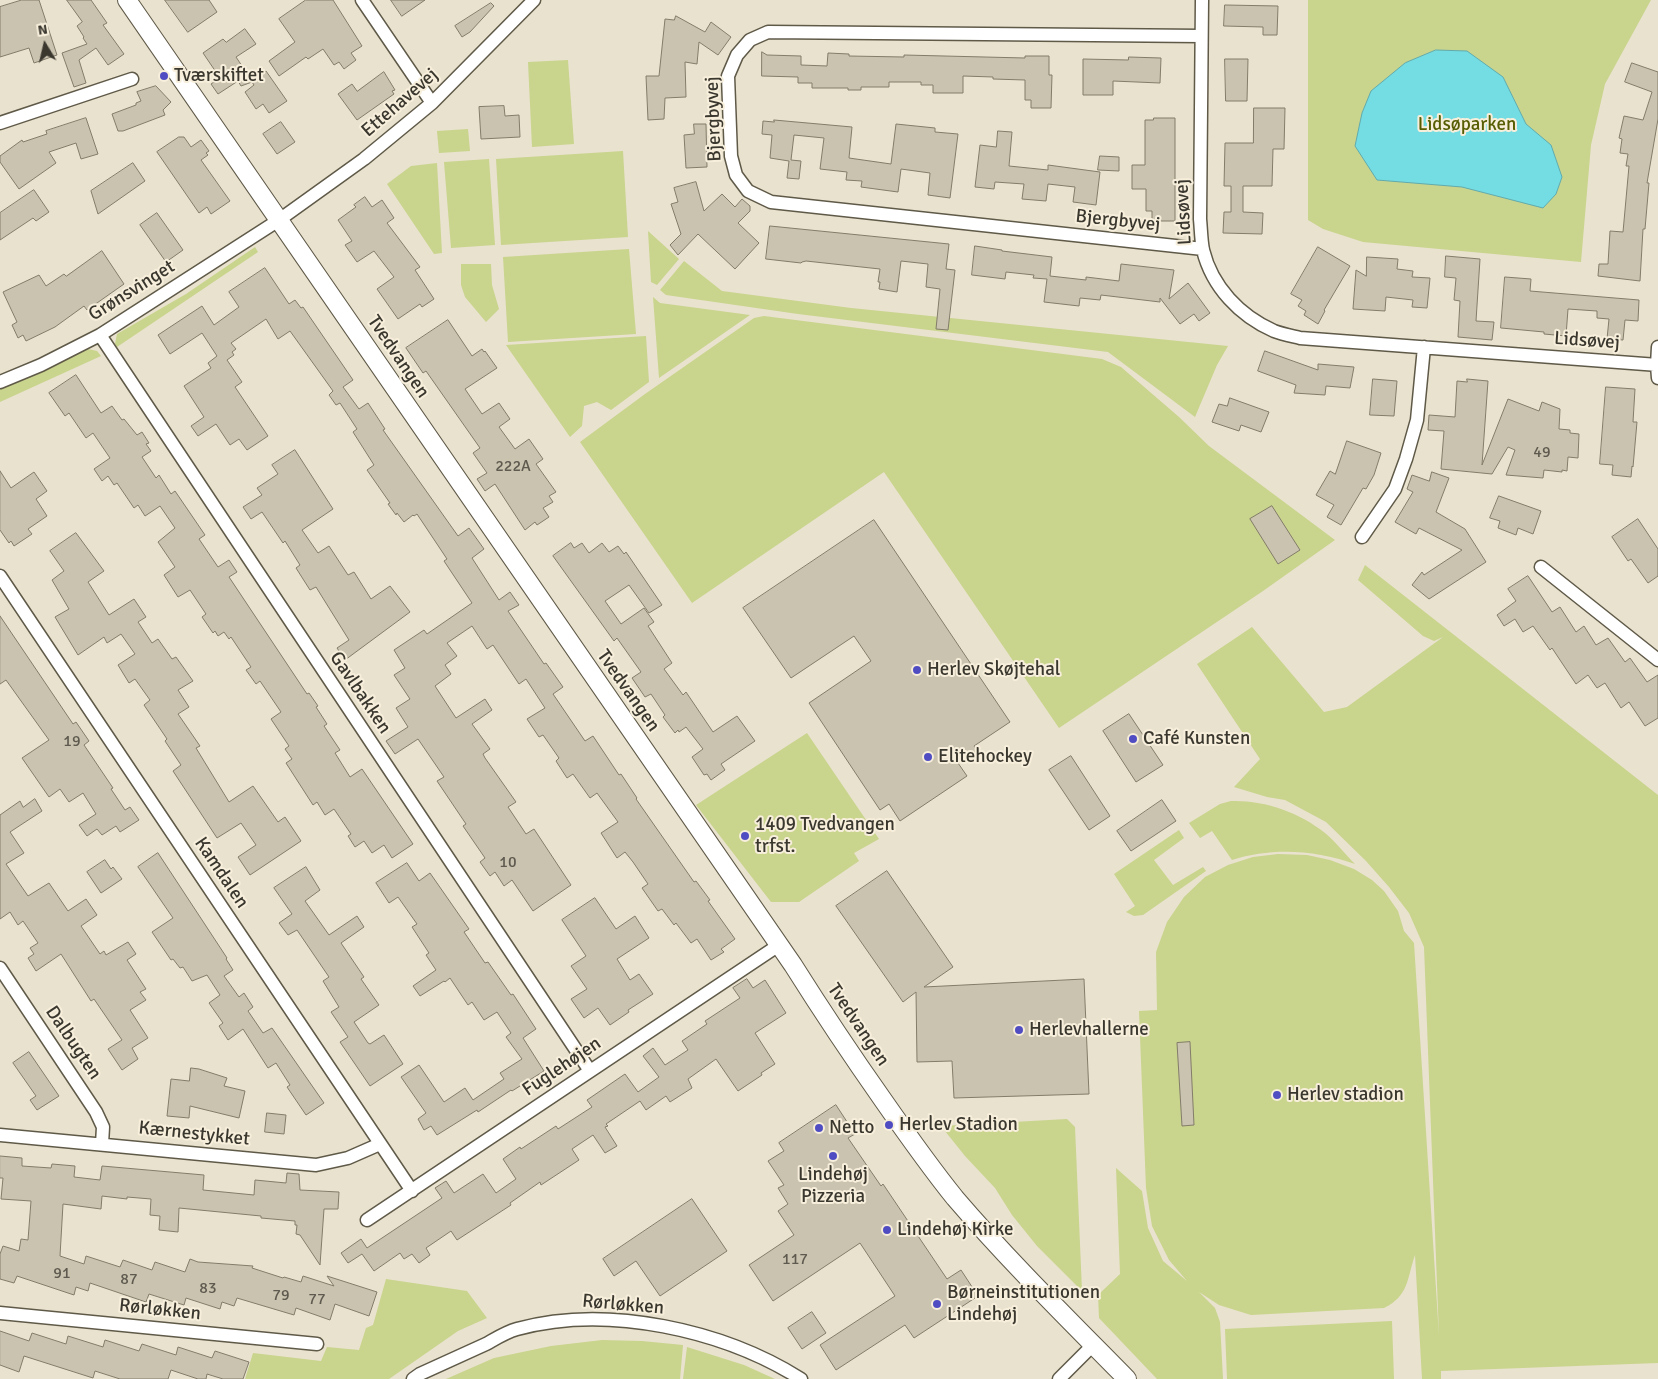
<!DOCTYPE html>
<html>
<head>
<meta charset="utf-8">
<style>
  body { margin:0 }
  #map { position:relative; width:1658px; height:1379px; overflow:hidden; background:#e9e2ce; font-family:Signika,sans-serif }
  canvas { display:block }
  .north { position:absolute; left:20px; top:20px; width:50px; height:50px; -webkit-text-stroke:4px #f7efdb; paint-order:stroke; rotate:351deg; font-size:14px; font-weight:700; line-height:20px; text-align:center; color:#3a372f }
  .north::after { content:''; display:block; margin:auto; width:18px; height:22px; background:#3a372f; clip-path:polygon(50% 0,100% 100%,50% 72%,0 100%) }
</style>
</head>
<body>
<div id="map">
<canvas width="1658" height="1379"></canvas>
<div class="north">N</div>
</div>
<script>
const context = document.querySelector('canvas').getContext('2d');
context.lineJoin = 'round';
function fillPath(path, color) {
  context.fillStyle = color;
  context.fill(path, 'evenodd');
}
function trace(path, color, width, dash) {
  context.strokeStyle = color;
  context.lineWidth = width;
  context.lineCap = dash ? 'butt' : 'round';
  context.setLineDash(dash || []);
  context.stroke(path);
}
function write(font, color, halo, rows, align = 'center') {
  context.font = font + ' Signika,sans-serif';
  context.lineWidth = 4;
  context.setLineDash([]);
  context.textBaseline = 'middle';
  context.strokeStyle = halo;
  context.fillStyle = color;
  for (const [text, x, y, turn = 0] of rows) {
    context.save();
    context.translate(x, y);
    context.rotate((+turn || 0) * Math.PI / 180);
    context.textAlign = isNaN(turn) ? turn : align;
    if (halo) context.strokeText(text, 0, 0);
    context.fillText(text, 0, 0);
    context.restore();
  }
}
fillPath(new Path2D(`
  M1308,0H1651L1605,84L1591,145L1581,262L1363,242L1323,229L1308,220Z
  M568,60L574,144L532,147L528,62Z
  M468,129L470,151L439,153L437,131Z
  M623,151L628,237L501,245L496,159Z
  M489,159L495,245L451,248L444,162Z
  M437,163L442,253L434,254L387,184L411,166Z
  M648,231L679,259L657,285L651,282Z
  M255,247L258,252L117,347L115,344L117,334L186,294Z
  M629,249L636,334L508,342L503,257Z
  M684,261L722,291L851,308L1228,346L1217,365L1195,417L1108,352L798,314L666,295L660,290Z
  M461,264H491L492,285L499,309L486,322L465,297L461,285Z
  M653,297L660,303L750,315L659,378Z
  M764,316L1102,359L1121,367L1179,417L1209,446L1335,540L1263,591L1059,728L884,472L692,603L580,442L645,394L754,318Z
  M646,336L649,382L611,410L597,402L584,406L582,426L570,437L506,345Z
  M88,349L97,351L101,356L0,402V389Z
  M1365,565L1658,795V1363L1441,1371V1379H1422L1415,1255C1407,1278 1409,1296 1384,1308L1251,1315L1219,1305L1199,1292L1215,1308L1220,1322L1223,1379H1157L1099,1318L1098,1295L1120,1274L1116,1168L1142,1191L1148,1228L1163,1261L1187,1281L1169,1260L1152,1226L1146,1188L1139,1011L1157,1010L1156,952L1167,922L1184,897L1205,877L1228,865L1253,857L1278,854L1307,855L1330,860L1354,869L1372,880L1384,891L1398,911L1404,931L1414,943L1439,1336L1424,947L1409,913L1389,887L1366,861L1326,822L1285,800L1267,797L1234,787L1260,759L1197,664L1252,627L1324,712L1347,707L1443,637L1434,641L1423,636L1358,580Z
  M807,733L879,839L854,853L859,861L799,902H771L696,805Z
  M1231,801C1264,800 1299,812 1325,833C1336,842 1345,854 1355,864C1316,850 1272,847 1232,860L1212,831L1200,838L1189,823L1220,804Z
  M1179,830L1184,838L1154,860L1173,885L1203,867L1206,871L1143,915L1134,916L1126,912L1135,906L1114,874Z
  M1067,1119L1075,1127L1082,1291L1037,1246L1012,1215L995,1188L965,1156L941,1126Z
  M386,1279L467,1291L487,1318L458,1331L389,1379H245L253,1353L321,1361L327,1347L359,1350L366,1328L373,1325Z
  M1392,1321L1394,1379H1227L1225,1329Z
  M602,1340L642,1341L683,1345L680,1379H446L494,1358L551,1346Z
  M687,1347L744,1365L775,1379H683Z`), '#c9d48d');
const water = new Path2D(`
  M1436,50L1467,51L1503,77L1526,124L1551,145L1562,177L1556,194L1543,208L1462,187L1377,180L1355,146L1362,113L1371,91L1405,63Z`);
fillPath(water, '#73dde3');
trace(water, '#62abad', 1);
const building = new Path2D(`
  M22,0H39L57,55L34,63L29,48L0,57V7Z
  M67,0H91L107,23L103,25L124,54L108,65L96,48L79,60L86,83L74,87L62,53L87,44L83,38L84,37L77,26L82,22Z
  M165,0H209L217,12L188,32Z
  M306,0H333L362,46L351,53L356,60L344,69L339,62L334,65L323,49L308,59L306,57L279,76L269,61L295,42L279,19Z
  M391,0H425L402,16Z
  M491,3L494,6L470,32L462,37L455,26Z
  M1225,5L1278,6L1277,35H1263V27L1224,26Z
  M676,16L705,32L711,22L731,37L718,55L699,42L697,64L685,62L686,97L665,98L664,119L648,120L646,76H659L665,19L674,20Z
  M245,29L256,44L236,57L252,81L266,71L287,101L269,113L263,104L256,109L245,92L254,85L252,82L241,86L238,81L218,94L211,84L220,78L203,53L223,39L226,42Z
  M762,52L767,55L801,56V65L827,66L828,53L849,54V56L904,57V55L1025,58V56H1049V75H1052L1051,108H1031V100H1025V80L993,79V77L963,76V93H933V85H921V82H889V87H861V90H848V88H812V83H798V77L762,76Z
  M1129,57L1161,58L1160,83L1113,81V95H1083V59L1128,60Z
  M1225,59H1248L1247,101H1226Z
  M1632,63L1658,72V119L1647,183H1649L1645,229H1643L1640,281L1598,276L1599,264H1608L1610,231L1623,232L1629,166H1626L1628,154L1620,153L1622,139L1619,138L1624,116L1643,120L1652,92L1625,82Z
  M384,72L395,90L392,91L394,94L357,120L338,94L352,84L357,91Z
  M156,86L171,102L163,110L165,115L123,131H118L112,114L136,105V103L141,101L137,92Z
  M504,106L505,116L519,115L520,137L481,139L479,107Z
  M1254,108H1285L1284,149H1273L1272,186H1243V212L1263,213L1262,234L1223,233L1224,212H1231V186H1224L1225,143H1253Z
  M86,118L98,154L81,159L76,143L49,152L56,163L19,189L0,162V156L22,140L23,142L47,134L46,131Z
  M1154,118H1175V221H1152V211H1146V189H1132V165H1145V120H1153Z
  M774,120L852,127L849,158L891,164L896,124L935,128V132L958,134L950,198L928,195L930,173L901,169L898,192L861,187L862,181L846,180L847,172L820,169L824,138L794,135L791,160L801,161L799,179L787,178L789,161L770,158L772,135L762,134L763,121L774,122Z
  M281,122L295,142L277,154L263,134Z
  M694,124H706L707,167L686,168L684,135L694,134Z
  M998,131L1012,132L1009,166L1048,170V165L1100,172L1096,205L1073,202L1075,187L1048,184L1046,201L1022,199L1024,184L995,182L994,189L975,187L980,145L996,147Z
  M179,137H184L191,147L201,140L209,151L206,153L208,155L201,160L230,201L211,214L207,207L199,213L157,152Z
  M1100,156L1119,157V171L1098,170Z
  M133,163L145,181L98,214L91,191Z
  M696,182L704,211L722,194L735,207L742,199L750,206V211L738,223L759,243L735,269L698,234L678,255L670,245L681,234L671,204L678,202L674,188Z
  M34,190L49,212L36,221L33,218L0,240V213Z
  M365,197L372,207L382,200L394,218L387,223L420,267L415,270L434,299L422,307L420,304L398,319L377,289L394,277L374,251L357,262L345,245L352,241L338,220L356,207L354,205Z
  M157,213L183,250L166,262L140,225Z
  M770,226L949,244L946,269L955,270L948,330L936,329L940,289L926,287L928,264L901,261L897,292L879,289L880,282H878L880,269L806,261L802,262L801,263L766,259Z
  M975,246L1002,250V251L1052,257L1050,276L1086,280V277L1119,281L1121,264L1174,270L1169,299L1188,283L1210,313L1199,321L1194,314L1180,324L1160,298V302L1101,295L1100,300L1080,298L1079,306L1044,302L1047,279L1033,278L1034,275L1006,272L1005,279L972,275Z
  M1318,247L1350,266L1324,310L1325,311L1318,324L1304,315L1306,311L1298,306L1302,300L1291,294Z
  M102,251L124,284L87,310L84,306L55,327L26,341L23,335L18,338L12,325L17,322L3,292L39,275L46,286L64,274L66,276Z
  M1446,256L1480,259L1476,321L1494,322L1492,340L1458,337L1460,301L1454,300L1456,278L1445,277Z
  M1367,257L1398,259L1397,269L1413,271L1412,277L1430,278L1427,308L1412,307L1413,300L1386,297L1385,311L1353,309L1356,270L1366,276Z
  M265,268L289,304L295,300L301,308L303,307L353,380L343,387L359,409L368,403L385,429L383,430L458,536L469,528L484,549L472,558L499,600L510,592L519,605L508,611L544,664L546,663L563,687L553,694L585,741L593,736L619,775L621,774L637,798L636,799L694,882L696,881L710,900L708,901L735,939L721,949L724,952L711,960L697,939L691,943L676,923L674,925L662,909L658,911L642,888L648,884L633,862L625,852L617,858L601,833L618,822L597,793L590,798L573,774L567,778L556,761L559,758L543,735L539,737L527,719L545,708L526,679L519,684L493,645L487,649L472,626L447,643L457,656L445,665L451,674L435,686L456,718L485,699L492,710L472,724L490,749L483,754L485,758L516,802L508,807L526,834L534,829L571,885L533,911L512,880L504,886L495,872L490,876L480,862L485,858L463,826L466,824L437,781L444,777L418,739L395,754L386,741L408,727L396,708L410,699L394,675L405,668L394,650L424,630L427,634L472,603L444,561L447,559L417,514L414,516L413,515L404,522L397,513L396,515L388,504L390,503L367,470L374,465L353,432L357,429L340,403L336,405L329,395L333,391L290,331L278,339L266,319L231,343L236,349L232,352L234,355L227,360L242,382L235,387L268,436L247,450L239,439L230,445L216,424L198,436L191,426L204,417L184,386L211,368L208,363L217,356L202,333L170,354L158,335L202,306L214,325L239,307L229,292Z
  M1505,277L1531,279L1530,291L1639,300L1638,321L1625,320L1623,340L1607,339L1609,319L1597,318V311L1568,309L1566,336L1544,334V332L1501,328Z
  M448,320L472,356L482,349L484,352L485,351L497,368L465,389L482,414L499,403L510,419L499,427L515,449L529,439L543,459L536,464L556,492L549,496L553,502L543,508L549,517L537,525L535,522L525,530L495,484L485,491L477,479L487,473L473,453L480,448L426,371L423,373L406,348Z
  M1265,351L1318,370V364L1354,367L1350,388L1326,386L1325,395L1294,393L1296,385L1258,371Z
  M76,375L101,413L112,406L122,420L124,419L137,435L142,432L149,443L146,444L151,451L142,457L156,478L159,475L171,494L175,491L205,535L199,539L218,567L229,560L237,572L229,577L307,694L309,693L318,706L316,707L327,724L324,726L340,750L335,753L350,777L362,769L413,844L392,858L384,845L372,853L364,841L355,847L348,836L351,834L334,809L325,815L317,802L313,805L286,763L292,759L285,749L289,746L271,719L281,712L260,681L256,684L246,670L251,667L231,637L229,639L224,632L218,636L215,631L213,633L202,617L206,614L190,590L178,597L164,575L175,567L158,542L175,528L160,506L145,516L138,505L134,508L117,483L114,485L108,476L102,481L94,469L110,458L93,433L86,438L69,413L65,416L49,393Z
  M1373,379L1397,381L1394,416L1370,415Z
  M1467,379L1488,381L1482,465L1508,399L1539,411L1542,402L1560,409L1559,429L1570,430V433L1579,434L1578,458L1568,457L1567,471L1562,470V472L1544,470L1543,478L1506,475L1515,450L1508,447L1492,474L1441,469L1444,431L1428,430L1429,415L1455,417L1457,381L1467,382Z
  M1606,387L1635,389L1633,422H1637L1633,467L1632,466L1631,477L1612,475L1613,465L1600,464Z
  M1230,398L1269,412L1261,432L1241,425L1239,431L1212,422L1219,404L1227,406Z
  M1347,441L1381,453L1374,475L1366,489L1363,488L1341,525L1327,517L1334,505L1316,495L1330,471L1335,474Z
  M295,450L333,509L302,530L318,553L329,546L348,575L354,572L371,599L390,586L410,612L345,660L337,648L349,640L316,587L310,590L296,568L300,565L285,541L283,543L262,512L251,519L243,507L262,495L257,488L278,474L272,465Z
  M0,471L11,488L34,472L47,491L36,499L47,516L28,529L32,534L14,546L11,541L9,543L0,530Z
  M1432,472L1449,478L1436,512L1465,529L1486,562L1429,599L1412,585L1422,572L1424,575L1462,550L1419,528L1416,534L1395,522L1413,492L1407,489L1412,475L1429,481Z
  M1499,496L1541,511L1533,534L1518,528L1516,535L1498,528L1500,521L1490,518Z
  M1272,506L1300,550L1278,564L1250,519Z
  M1638,519L1658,549V576L1648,583L1631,559L1628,561L1612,537Z
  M874,520L1010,722L974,746L977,750L958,763L967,776L900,821L889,804L880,810L809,703L871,661L854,636L791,678L743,608Z
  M76,533L104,571L88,582L109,615L134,599L146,617L138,622L152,643L158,639L172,659L176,657L193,681L178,690L189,707L178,714L200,746L196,748L229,802L253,786L278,822L285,817L301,841L250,875L238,857L256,845L241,823L217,838L198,809L173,771L181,765L165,741L167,739L144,705L150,700L135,679L129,683L118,665L135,654L121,634L107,643L104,637L78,655L55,617L69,609L52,580L64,571L50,551Z
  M571,543L574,548L582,543L589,553L602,543L609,552L618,546L624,554L626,552L662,605L649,613L629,585L605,601L621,624L644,608L654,622L648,626L672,663L664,669L683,695L686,692L713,732L737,716L755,741L721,764L725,770L711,780L707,774L704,775L692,757L703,749L686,727L679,732L678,730L675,733L663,717L665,715L651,694L645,697L632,678L641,672L617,638L614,641L553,556Z
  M1528,576L1552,612L1560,607L1576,632L1584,626L1596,645L1608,638L1625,662L1630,658L1647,682L1658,675V718L1645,726L1629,702L1621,708L1605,683L1597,688L1588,675L1576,684L1552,648L1550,650L1533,626L1523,632L1515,619L1504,626L1497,615L1516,601L1508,589Z
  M0,616L73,724L76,722L89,741L84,745L113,788L111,789L125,810L130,807L139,820L120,832L116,826L102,835L97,829L87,836L79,825L96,814L83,793L69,802L60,789L49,797L22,758L49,740L6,680L0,684Z
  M1129,714L1163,765L1136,782L1103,731Z
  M1071,756L1110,816L1089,830L1049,770Z
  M35,799L42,811L10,832L24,853L6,864L28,896L49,883L68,911L86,899L97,915L81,926L100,954L104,951L106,955L128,942L136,954L127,960L146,989L140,992L146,1000L130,1010L148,1038L132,1048L138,1059L122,1070L108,1049L122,1040L94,999L91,1001L61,954L36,971L28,958L34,954L30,948L38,943L23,921L18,925L10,912L0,919V815L20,801L23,807Z
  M1162,800L1176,821L1131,851L1117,831Z
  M158,853L227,958L226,959L233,970L224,976L239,997L244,993L253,1007L248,1011L263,1033L272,1028L324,1103L306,1115L287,1087L290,1085L276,1063L268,1068L243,1029L228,1040L219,1026L223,1023L209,1003L220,995L207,975L192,981L183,967L180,968L173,959L171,960L152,932L173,918L138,867Z
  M105,860L111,869L113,867L122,879L101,893L87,872Z
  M407,863L419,881L430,873L469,929L464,932L485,963L488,962L511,995L513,994L536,1029L523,1038L544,1071L512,1091L511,1090L478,1112L477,1110L437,1135L431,1126L424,1130L418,1119L426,1113L401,1077L419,1065L444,1102L465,1088L473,1100L504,1079L500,1073L522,1059L506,1037L511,1033L497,1012L484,1020L472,1002L468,1005L450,978L445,982L444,981L420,996L413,986L436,970L426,955L429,953L412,927L417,924L398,897L389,903L376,883Z
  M306,867L320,890L305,901L329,935L357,916L364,927L341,943L364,977L361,979L379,1005L354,1022L368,1043L370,1044L384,1035L403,1064L370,1086L340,1042L348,1037L331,1012L339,1007L323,981L329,977L297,930L288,935L279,923L292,914L274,888Z
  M887,871L953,967L924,987L1084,979L1089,1094L954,1098L952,1061L917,1062L916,992L903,1002L836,906Z
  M595,898L616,929L635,916L649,938L617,959L630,980L639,974L653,994L628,1010L629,1012L610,1025L598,1008L584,1018L571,999L587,989L571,966L586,956L562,920Z
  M747,979L753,988L765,980L786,1013L755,1033L775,1064L761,1073L762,1075L738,1091L716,1059L688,1079L692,1088L670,1102L666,1096L646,1110L640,1101L606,1124L608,1126L605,1127L617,1146L605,1153L593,1135L572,1149L579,1160L541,1185L540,1182L510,1203L511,1205L457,1240L451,1231L426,1248L430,1255L419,1263L412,1254L404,1259L400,1253L374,1271L362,1254L348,1263L341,1253L361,1239L367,1248L442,1198L435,1188L446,1181L454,1193L483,1174L496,1193L516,1179L503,1159L520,1147L521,1149L556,1126L558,1129L592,1107L587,1100L625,1074L638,1092L659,1077L643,1056L653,1048L665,1065L688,1050L682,1041L707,1024L705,1021L740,998L733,988Z
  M1190,1042L1194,1125L1182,1126L1177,1043Z
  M29,1052L59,1096L37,1110L30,1100L36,1096L13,1063Z
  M191,1068L199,1069L227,1078L224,1086L245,1091L239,1118L190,1106L189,1118L167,1116L171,1079L189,1081Z
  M836,1105L855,1134L848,1138L881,1186L883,1184L947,1279L961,1270L978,1296L914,1338L905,1325L836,1370L820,1345L895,1296L860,1243L773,1301L749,1265L794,1235L778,1211L788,1204L778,1188L784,1185L768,1161L784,1151L779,1143Z
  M267,1113L286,1115L284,1134L265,1132Z
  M0,1156L22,1158V1166L51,1168L52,1164L75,1166L74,1177L100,1180L102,1166L204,1175L203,1190L254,1195L255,1180L286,1183L287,1173L299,1174L300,1190L339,1192L338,1209H324L320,1265L300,1235L296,1234L297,1225H295V1221L261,1218V1216L179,1208L178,1232L159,1230L160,1216L150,1215L151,1199L127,1197V1199L102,1196L101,1209L63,1204L60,1256L84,1264L86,1256L120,1267L123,1260L152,1270L155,1262L185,1272L190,1259L198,1262L253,1266L252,1268L283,1278L284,1277L301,1282L303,1276L334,1286L327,1276L377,1292L369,1316L335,1304L330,1320L296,1308L294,1315L237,1298L234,1306L222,1302L220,1309L186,1298L184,1305L149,1294L146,1302L90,1283L88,1291L76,1287L74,1295L17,1276L14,1283L0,1279V1254L3,1246L19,1251L21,1239L28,1240L31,1201L1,1199L3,1178H0Z
  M692,1199L727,1251L660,1296L636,1261L614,1276L603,1259Z
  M812,1312L826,1333L802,1349L788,1328Z
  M0,1331L29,1341L32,1333L66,1344L68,1336L103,1347L105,1340L139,1351L142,1344L176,1355L178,1347L212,1358L215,1351L249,1362L243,1379H223L207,1374L206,1379H198L171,1370L168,1379H120L95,1371L93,1378L24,1356L19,1372L0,1365Z`);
fillPath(building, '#cac3af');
trace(building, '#837c6a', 1);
const street = new Path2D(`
  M362,0L432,103
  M1202,0L1200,219C1201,229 1201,240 1203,250C1212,287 1240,316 1274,331C1282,334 1292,336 1300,338L1658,365
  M1201,36L768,32L750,40L737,55L728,76L731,156L736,175L748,191L771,202L1203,249
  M0,123L132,79
  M100,335L590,1071
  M1658,347L1657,365L1658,378
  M0,382L41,365L100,335L279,220L364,159L432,103L534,0
  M1362,537L1395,489L1406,459L1417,420L1424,347
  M1541,567L1658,660
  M0,576L412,1191
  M0,968L96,1112L103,1127L102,1144
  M0,1135L316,1165L348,1158L380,1144
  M367,1220L779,945
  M0,1313L317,1344
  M413,1379L420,1374C442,1364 464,1354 486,1344C495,1339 506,1332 517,1329C607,1304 723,1330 801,1379
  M1059,1379L1093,1345`);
const secondary = new Path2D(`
  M127,0L793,965C822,1011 852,1056 883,1100C906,1133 930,1167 955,1198C1009,1261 1069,1320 1127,1379`);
trace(street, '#5f5948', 15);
trace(secondary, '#5f5948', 20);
trace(street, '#fff', 12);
trace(secondary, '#fff', 18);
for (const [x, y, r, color] of [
  [164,76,5,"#504dc3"],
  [917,670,5,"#504dc3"],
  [1133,739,5,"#504dc3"],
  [928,757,5,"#504dc3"],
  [745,836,5,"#504dc3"],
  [1019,1030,5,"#504dc3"],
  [1277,1095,5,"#504dc3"],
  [889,1125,5,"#504dc3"],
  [819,1128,5,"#504dc3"],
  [833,1156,5,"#504dc3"],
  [887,1230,5,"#504dc3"],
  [937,1304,5,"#504dc3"]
]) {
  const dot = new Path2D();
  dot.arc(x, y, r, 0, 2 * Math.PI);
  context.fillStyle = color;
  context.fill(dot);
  trace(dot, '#f7efdb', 2);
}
write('16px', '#5e5a4f', null, [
  ["49",1542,453],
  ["222A",513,467],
  ["19",72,742],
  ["10",508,863],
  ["117",795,1260],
  ["91",62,1274],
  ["87",129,1280],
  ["83",208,1289],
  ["79",281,1296],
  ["77",317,1300]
]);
write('19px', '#3a372f', '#f7efdb', [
  ["Tværskiftet",174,76],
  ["Herlev Skøjtehal",927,670],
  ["Café Kunsten",1143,739],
  ["Elitehockey",938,757],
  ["1409 Tvedvangen",755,825],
  ["trfst.",755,847],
  ["Herlevhallerne",1029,1030],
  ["Herlev stadion",1287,1095],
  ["Herlev Stadion",899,1125],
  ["Netto",829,1128],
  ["Lindehøj",833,1175,"center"],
  ["Pizzeria",833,1197,"center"],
  ["Lindehøj Kirke",897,1230],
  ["Børneinstitutionen",947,1293],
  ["Lindehøj",947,1315]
], 'left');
write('19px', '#3a372f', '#f7efdb', [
  ["Ettehavevej",400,103,-41],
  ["Bjergbyvej",714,119,-92],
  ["Lidsøvej",1184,212,-93],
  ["Bjergbyvej",1118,221,6],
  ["Grønsvinget",132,291,-32],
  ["Lidsøvej",1587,341,4],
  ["Tvedvangen",398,357,56],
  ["Tvedvangen",628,691,55],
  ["Gavlbakken",360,693,56],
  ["Kamdalen",221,873,56],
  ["Tvedvangen",858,1025,56],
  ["Dalbugten",73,1043,56],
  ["Fuglehøjen",562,1067,-34],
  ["Kærnestykket",194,1134,6],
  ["Rørløkken",623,1305,5],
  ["Rørløkken",160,1310,6]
]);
write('19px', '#565d02', '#f7efdb', [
  ["Lidsøparken",1467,125]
]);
</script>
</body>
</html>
